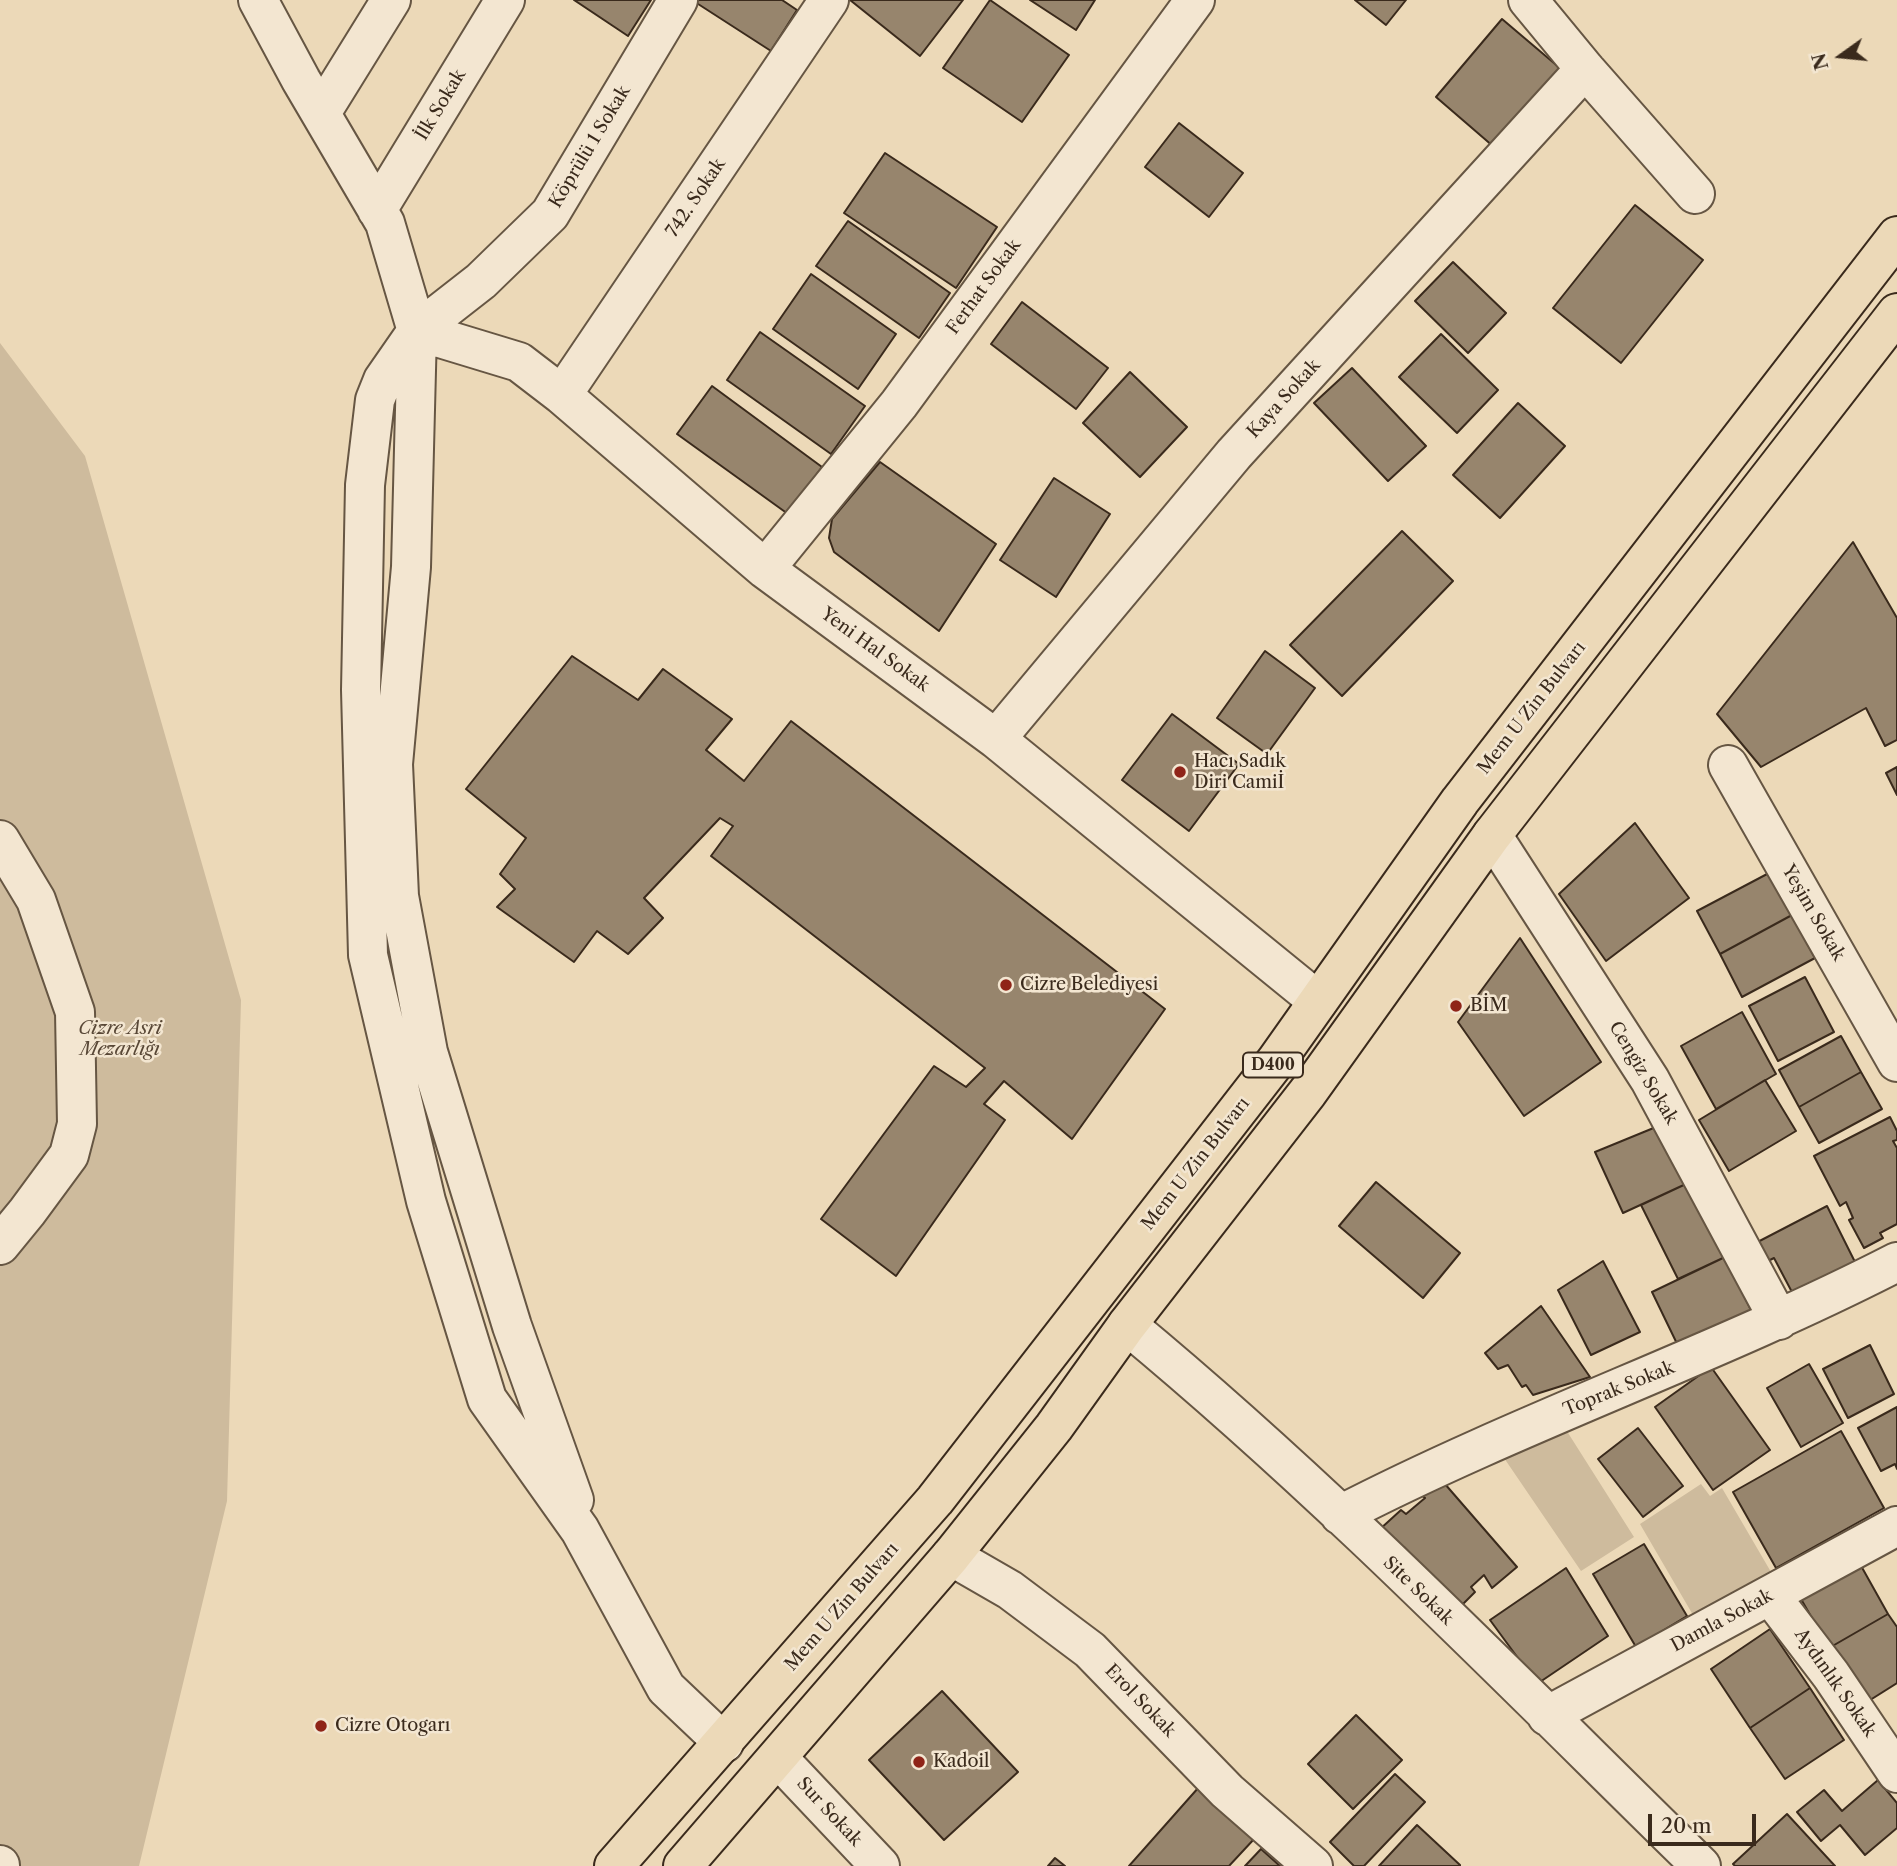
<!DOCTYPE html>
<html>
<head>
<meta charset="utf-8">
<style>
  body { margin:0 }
  #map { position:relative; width:1897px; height:1866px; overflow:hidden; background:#ecd9b8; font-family:"Libre Caslon Text",serif }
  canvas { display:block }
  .north { position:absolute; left:1806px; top:21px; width:70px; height:70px; -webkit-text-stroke:5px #f3e6d1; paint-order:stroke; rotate:255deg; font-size:19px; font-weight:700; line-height:28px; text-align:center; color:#3a2a1c }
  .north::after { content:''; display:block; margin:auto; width:24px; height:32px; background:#3a2a1c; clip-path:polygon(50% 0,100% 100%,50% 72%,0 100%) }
  .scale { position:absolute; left:1648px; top:1814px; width:108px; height:32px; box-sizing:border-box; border:4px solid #3a2a1c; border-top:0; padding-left:9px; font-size:21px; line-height:24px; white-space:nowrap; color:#3a2a1c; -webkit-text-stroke:5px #f3e6d1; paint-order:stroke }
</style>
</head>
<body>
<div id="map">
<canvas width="1897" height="1866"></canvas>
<div class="north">N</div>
<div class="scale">20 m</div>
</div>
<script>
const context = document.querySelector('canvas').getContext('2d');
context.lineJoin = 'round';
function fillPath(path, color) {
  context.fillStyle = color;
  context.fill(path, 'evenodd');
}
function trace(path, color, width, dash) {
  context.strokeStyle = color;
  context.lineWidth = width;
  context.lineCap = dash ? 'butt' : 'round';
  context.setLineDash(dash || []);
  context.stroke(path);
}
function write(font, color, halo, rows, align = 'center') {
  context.font = font + ' "Libre Caslon Text",serif';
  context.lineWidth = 5;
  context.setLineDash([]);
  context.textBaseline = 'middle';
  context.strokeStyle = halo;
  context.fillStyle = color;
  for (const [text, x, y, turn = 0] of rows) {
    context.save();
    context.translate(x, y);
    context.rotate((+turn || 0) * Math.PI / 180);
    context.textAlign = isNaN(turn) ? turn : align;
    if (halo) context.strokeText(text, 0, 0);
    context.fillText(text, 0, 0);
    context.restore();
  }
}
fillPath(new Path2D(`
  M0,343L85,456L241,1000L227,1501L139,1866H0Z
  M1563,1425L1634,1537L1581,1571L1502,1455Z
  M1701,1484L1710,1496L1722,1488L1771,1572L1693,1615L1640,1524Z`), '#cebb9d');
const building = new Path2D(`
  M574,0H651L628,36Z
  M696,0H782L797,10L771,51L695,2Z
  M850,0H963L920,56Z
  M990,0L1069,55L1022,122L943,68Z
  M1030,0H1095L1076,30Z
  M1355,0H1406L1386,25Z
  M1502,19L1561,69L1494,147L1436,97Z
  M1179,123L1243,173L1209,217L1145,167Z
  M885,153L997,227L956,288L844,213Z
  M1635,205L1703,260L1621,363L1553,308Z
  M848,221L950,293L919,338L816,266Z
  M1453,262L1506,313L1468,353L1415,301Z
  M811,274L896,334L858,389L773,329Z
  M1022,302L1108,368L1076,409L991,344Z
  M760,332L865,406L831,454L727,380Z
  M1441,334L1498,390L1457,433L1399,377Z
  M1352,368L1426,446L1388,481L1314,403Z
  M1130,372L1187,427L1140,477L1083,423Z
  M712,386L822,467L788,514L677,434Z
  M1518,403L1565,446L1500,518L1453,475Z
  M880,462L996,544L939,631L834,552L829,538L832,519Z
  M1054,478L1110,514L1056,597L1000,560Z
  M1402,531L1453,581L1342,696L1290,645Z
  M1853,542L1897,618V740L1885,746L1866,708L1761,767L1717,714Z
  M1265,651L1315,688L1267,754L1217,718Z
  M572,656L638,700L663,669L732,719L706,750L744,781L791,721L1165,1009L1072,1139L1004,1081L984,1104L1005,1120L896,1276L821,1219L934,1066L966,1087L985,1068L711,856L733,826L720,818L644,898L663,918L628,954L597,931L574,962L497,907L515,889L500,874L526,838L466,789Z
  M1172,714L1239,764L1189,831L1122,780Z
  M1897,767V795L1886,773Z
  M1635,823L1689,898L1606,961L1559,894Z
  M1769,873L1792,915L1720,954L1697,911Z
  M1792,915L1815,958L1742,997L1720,954Z
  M1520,938L1601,1062L1524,1116L1458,1022Z
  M1805,977L1834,1032L1778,1061L1749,1006Z
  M1742,1012L1776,1074L1716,1109L1681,1046Z
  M1841,1036L1861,1072L1799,1107L1779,1070Z
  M1861,1072L1882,1109L1819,1143L1799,1107Z
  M1765,1080L1796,1131L1729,1171L1699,1120Z
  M1890,1117L1897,1131V1140L1893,1141L1897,1148V1224L1880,1233L1883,1238L1864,1248L1849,1220L1853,1218L1846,1202L1840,1206L1814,1156Z
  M1656,1127L1688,1183L1623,1213L1595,1152Z
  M1376,1182L1460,1253L1423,1298L1339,1226Z
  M1688,1183L1725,1257L1678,1279L1641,1205Z
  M1827,1206L1855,1262L1793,1294L1774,1258L1758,1266L1748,1247Z
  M1725,1257L1755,1318L1682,1354L1652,1292Z
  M1603,1261L1640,1332L1591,1355L1558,1290Z
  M1541,1306L1590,1377L1533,1395L1526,1385L1522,1387L1508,1365L1498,1369L1485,1353Z
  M1870,1345L1894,1394L1848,1418L1823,1369Z
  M1809,1364L1843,1423L1801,1447L1767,1388Z
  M1711,1367L1770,1450L1713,1490L1655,1407Z
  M1897,1407V1469L1895,1464L1881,1471L1858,1428Z
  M1638,1428L1683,1486L1643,1517L1598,1459Z
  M1841,1431L1884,1508L1776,1568L1733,1492Z
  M1438,1476L1517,1567L1492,1588L1484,1575L1471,1587L1475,1592L1456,1611L1438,1583L1404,1547L1398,1552L1379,1530L1401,1510L1406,1514L1425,1498L1419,1493Z
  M1644,1544L1687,1616L1636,1647L1593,1574Z
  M1860,1564L1888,1614L1829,1648L1801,1599Z
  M1566,1568L1608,1636L1537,1684L1490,1620Z
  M1888,1614L1897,1627V1683L1867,1702L1829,1648Z
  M1770,1629L1810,1688L1750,1728L1711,1669Z
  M1810,1688L1844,1740L1785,1779L1750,1728Z
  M942,1691L1018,1772L944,1840L869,1760Z
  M1356,1715L1402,1760L1353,1809L1308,1764Z
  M1395,1774L1425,1802L1364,1866H1354L1330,1842Z
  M1878,1780L1897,1803V1828L1865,1855L1840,1825L1821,1841L1797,1812L1824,1790L1842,1811Z
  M1199,1787L1255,1838L1229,1866H1129Z
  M1787,1814L1835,1866H1735L1733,1864Z
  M1417,1825L1460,1865V1866H1379Z
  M1261,1849L1280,1866H1245Z
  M1055,1858L1065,1866H1048Z`);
fillPath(building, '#97856d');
trace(building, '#3a2a1c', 2);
const minor = new Path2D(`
  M258,0L301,80L385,223L417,331L411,567L393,764L399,896L428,1052L512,1326L574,1500
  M678,0L550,214L481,281L417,331L383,380L375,400L365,485L361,690L368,955L426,1201L487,1399L580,1530L666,1688L724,1743
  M1528,0L1585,69L1695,194
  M321,113L391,0
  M377,210L505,0
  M417,331L519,362L562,395L765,569L996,739L1318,1001
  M562,395L829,0
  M765,569L899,404L1195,0
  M996,739L1234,454L1585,69
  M1728,765L1897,1062
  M1492,835L1650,1080L1779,1320
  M0,840L36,900L75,1012L77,1124L69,1155L27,1212L0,1245
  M1127,1325C1329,1492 1514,1683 1701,1866
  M1340,1515C1522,1421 1716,1355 1897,1262
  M951,1556L1010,1590L1090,1650L1227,1791L1313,1866
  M1770,1595L1831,1675L1897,1773
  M1547,1716L1897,1526
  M778,1758L880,1866
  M0,1865V1866`);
const major = new Path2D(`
  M614,1866L935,1500L1276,1061L1460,801L1897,236
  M683,1866L951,1556L1054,1427L1127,1325L1308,1092L1492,835L1897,313`);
trace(minor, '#665643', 42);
trace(major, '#3a2a1c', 42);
trace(minor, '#f3e6d1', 38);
trace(major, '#ecd9b8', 38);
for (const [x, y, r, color] of [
  [1180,772,7,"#8f2418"],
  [1006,985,7,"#8f2418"],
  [1456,1006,7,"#8f2418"],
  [321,1726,7,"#8f2418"],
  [919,1762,7,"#8f2418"]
]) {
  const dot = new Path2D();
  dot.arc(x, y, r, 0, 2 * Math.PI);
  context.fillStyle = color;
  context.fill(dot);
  trace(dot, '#f3e6d1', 2.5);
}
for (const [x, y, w] of [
  [1273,1065,60]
]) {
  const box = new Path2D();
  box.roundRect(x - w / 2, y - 12.5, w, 25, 5);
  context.fillStyle = '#f3e6d1';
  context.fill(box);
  trace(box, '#3a2a1c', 2);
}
write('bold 16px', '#3a2a1c', null, [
  ["D400",1273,1065]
]);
write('18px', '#3a2a1c', '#f3e6d1', [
  ["İlk Sokak",441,105,-59],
  ["Köprülü 1 Sokak",590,147,-59],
  ["742. Sokak",696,198,-56],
  ["Ferhat Sokak",984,287,-54],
  ["Kaya Sokak",1284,399,-48],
  ["Yeni Hal Sokak",875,650,36],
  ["Mem U Zin Bulvarı",1532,708,-52],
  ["Yeşim Sokak",1813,913,60],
  ["Cengiz Sokak",1643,1073,59],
  ["Mem U Zin Bulvarı",1196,1164,-52],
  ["Toprak Sokak",1619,1389,-22],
  ["Site Sokak",1418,1591,44],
  ["Mem U Zin Bulvarı",842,1607,-49],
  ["Damla Sokak",1722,1621,-28],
  ["Aydınlık Sokak",1835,1683,55],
  ["Erol Sokak",1140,1701,46],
  ["Sur Sokak",829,1812,47]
]);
write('18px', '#3a2a1c', '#f3e6d1', [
  ["Hacı Sadık",1194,762],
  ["Diri Camiİ",1194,783],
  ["Cizre Belediyesi",1020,985],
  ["BİM",1470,1006],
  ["Cizre Otogarı",335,1726],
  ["Kadoil",933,1762]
], 'left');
write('italic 18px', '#584736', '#f3e6d1', [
  ["Cizre Asri",120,1029],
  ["Mezarlığı",120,1050]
]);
</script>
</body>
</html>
